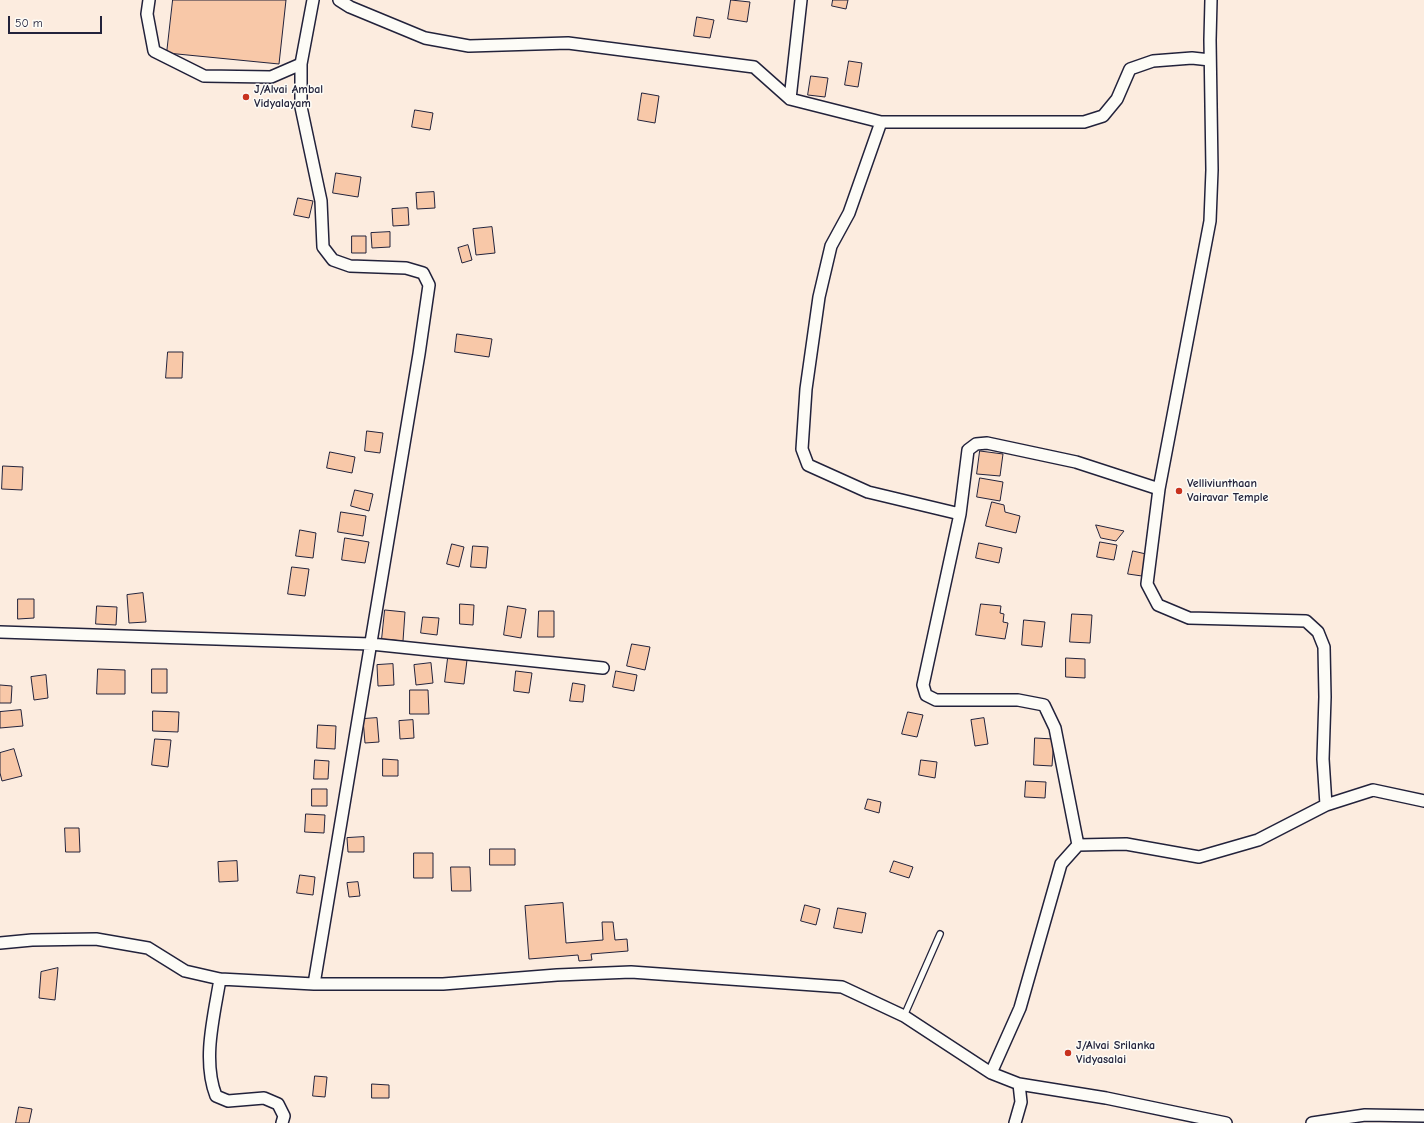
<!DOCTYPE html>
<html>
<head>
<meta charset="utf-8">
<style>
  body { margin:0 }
  #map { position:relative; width:1424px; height:1123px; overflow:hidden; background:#fcecdf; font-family:"Comic Neue",sans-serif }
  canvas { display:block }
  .scale { position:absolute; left:8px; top:16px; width:94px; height:18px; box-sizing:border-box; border:2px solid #22223b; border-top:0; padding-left:5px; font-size:12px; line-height:14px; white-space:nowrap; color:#22223b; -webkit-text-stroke:3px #fdfcf7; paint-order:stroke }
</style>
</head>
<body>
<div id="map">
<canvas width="1424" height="1123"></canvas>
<div class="scale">50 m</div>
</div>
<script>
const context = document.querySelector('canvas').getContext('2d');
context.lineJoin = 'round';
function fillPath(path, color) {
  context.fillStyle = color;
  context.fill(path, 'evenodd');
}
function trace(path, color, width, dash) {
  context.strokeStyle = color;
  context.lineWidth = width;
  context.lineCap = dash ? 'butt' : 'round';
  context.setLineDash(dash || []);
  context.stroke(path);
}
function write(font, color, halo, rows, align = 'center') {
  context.font = font + ' "Comic Neue",sans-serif';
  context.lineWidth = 3;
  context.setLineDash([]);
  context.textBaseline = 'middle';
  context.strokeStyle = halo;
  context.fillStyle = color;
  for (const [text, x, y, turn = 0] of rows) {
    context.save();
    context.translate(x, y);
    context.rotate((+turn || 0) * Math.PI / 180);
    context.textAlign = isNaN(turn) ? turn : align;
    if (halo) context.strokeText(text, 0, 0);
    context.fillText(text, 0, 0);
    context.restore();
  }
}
const building = new Path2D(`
  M173,0H286L279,64L167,53Z
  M731,0L750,2L747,22L728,19Z
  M833,0H848L846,9L832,6Z
  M697,17L714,20L710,38L694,36Z
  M849,61L862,63L858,87L845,85Z
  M811,76L828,78L825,97L808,95Z
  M642,93L659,96L655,123L638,120Z
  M415,110L433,113L430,130L412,127Z
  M336,173L361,177L358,197L333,193Z
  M434,192L435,208L417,209L416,193Z
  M298,198L313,201L309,218L294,215Z
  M408,208L409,225L393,226L392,209Z
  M492,227L495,253L476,255L473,229Z
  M390,232V247L372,248L371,233Z
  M352,236H366V253H352Z
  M468,245L472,260L462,263L458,248Z
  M457,334L492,339L489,357L455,352Z
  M168,352H183L182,378H166Z
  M367,431L383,433L380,453L365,451Z
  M980,451L1003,454L1000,476L977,474Z
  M330,452L355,457L352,473L327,468Z
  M3,466L23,467L22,490L2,489Z
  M980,478L1003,482L1000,501L977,497Z
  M355,490L373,494L369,511L351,506Z
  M992,502L1004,505L1005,512L1020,516L1016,533L986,526Z
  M341,512L366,516L363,536L338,532Z
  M1096,525L1124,531L1116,541L1101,538Z
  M300,530L316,533L313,558L296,556Z
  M345,538L369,542L365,563L342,560Z
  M1100,542L1117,545L1114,560L1097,557Z
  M979,543L1002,548L999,563L976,558Z
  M452,544L464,547L459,567L447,564Z
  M473,546L488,547L486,568L471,567Z
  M1133,551L1146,554L1142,576L1128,574Z
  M292,567L309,569L305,596L288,594Z
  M143,593L146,622L129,623L127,595Z
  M18,599H34V618L18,619Z
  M460,604L474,605L473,625L460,624Z
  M981,604L1001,606L1000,613L1004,614L1003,622L1008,623L1005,639L976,635Z
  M97,606L117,607L116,625L96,624Z
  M508,606L526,609L521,638L504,635Z
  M385,610L405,612L403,641L382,639Z
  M539,611H554V637H538Z
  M1072,614L1092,615L1090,643L1070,642Z
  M423,617L439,618L437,635L421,633Z
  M1024,620L1045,622L1042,647L1022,645Z
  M632,644L650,647L645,670L627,666Z
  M448,658L467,660L464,684L445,682Z
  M1066,658L1085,659V678L1066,677Z
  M431,663L433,683L416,685L414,665Z
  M393,664L394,685L378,686L377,665Z
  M98,669L125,670V694H97Z
  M152,669H167V693H152Z
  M516,671L532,673L529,693L514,691Z
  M616,671L637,675L634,691L613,687Z
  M46,675L48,698L34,700L31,677Z
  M573,683L585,685L583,702L570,701Z
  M0,685L12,686L11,703H0Z
  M410,690H428L429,714H410Z
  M21,710L23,726L0,728V712Z
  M153,711L179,712L178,732L153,731Z
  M908,712L923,715L917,737L902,734Z
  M377,718L379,742L365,743L363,719Z
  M984,718L988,744L975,746L971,720Z
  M413,720L414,738L400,739L399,721Z
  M318,725L336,726L335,749L317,748Z
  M1035,738L1054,739L1052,766L1034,765Z
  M155,739L171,740L168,767L152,765Z
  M14,749L22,776L2,781L0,773V753Z
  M383,759L398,760V776H383Z
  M315,760L329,761L328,779H314Z
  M921,760L937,762L935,778L919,775Z
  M1026,781L1046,782L1045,798L1025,797Z
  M312,789H327V806H312Z
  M868,799L881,802L879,813L865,809Z
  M306,814L325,815L324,833L305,832Z
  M65,828H79L80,852H66Z
  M364,837V852H348L347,838Z
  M490,849H515V865H490Z
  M414,853H433V878H414Z
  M237,861L238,881L219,882L218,862Z
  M894,861L913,867L909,878L890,872Z
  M451,867H470L471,891H452Z
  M300,875L315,877L313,895L297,893Z
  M358,882L360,896L349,897L347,883Z
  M563,903L566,943L603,940L602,922H613L615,940L627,939L628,951L591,954L592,960L579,961L578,955L529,959L525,906Z
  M805,905L820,909L816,925L801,921Z
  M838,908L866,913L862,933L834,928Z
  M58,968L55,1000L39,998L41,972Z
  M315,1076L327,1077L325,1097L313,1096Z
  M372,1084L389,1085V1098H372Z
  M19,1107L32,1109L29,1123H16Z`);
fillPath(building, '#f8c8a8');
trace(building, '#22223b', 1);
const lane = new Path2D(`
  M904,1016L940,934`);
const street = new Path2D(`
  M149,0L147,14L154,51L204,76L271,77L301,64
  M313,0L301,64V107L321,201L323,247L333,260L350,266L406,268L423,273L429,285L419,354L314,984
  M339,0L350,7L425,38L469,46L568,43L754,67L790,99L881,122L849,213L831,246L819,297L806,389L802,449L808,465L868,492L960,514L968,450L976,444L987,443L1076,462L1159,489L1147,584L1158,605L1189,618L1306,621L1318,632L1324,647L1325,697L1323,759L1326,805
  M790,99L801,0
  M881,122H1084L1103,116L1117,99L1130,69L1153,61L1192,58L1210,60
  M1159,489L1210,221L1212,170L1210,40L1211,0
  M960,514L923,685L926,695L936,700H1018L1044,705L1055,728L1078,845
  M0,632L371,644L603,668
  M0,943L32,940L96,939L148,948L185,971L220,979L314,984H443L557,975L631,972L842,987L904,1016L991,1073L1020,1008L1061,864L1078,845L1126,844L1199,857L1258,840L1326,805L1373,790L1424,801
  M220,979C214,1016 202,1060 216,1096L228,1101L264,1098L278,1104L284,1116L282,1123
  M991,1073L1019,1084L1021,1102L1015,1123
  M1019,1084L1106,1098L1226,1123
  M1312,1123L1365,1115L1424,1116`);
trace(lane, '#22223b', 8);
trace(street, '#22223b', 14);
trace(lane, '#fdfcf7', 5.5);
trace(street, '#fdfcf7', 11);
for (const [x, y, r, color] of [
  [246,97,4,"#c8321e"],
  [1179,491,4,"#c8321e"],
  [1068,1053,4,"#c8321e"]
]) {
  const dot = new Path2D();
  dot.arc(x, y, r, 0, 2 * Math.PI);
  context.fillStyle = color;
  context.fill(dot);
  trace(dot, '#fdfcf7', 1.5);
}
write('bold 12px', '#22223b', '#fdfcf7', [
  ["J/Alvai Ambal",254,90],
  ["Vidyalayam",254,104],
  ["Velliviunthaan",1187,484],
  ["Vairavar Temple",1187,498],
  ["J/Alvai Srilanka",1076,1046],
  ["Vidyasalai",1076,1060]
], 'left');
</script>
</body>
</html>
